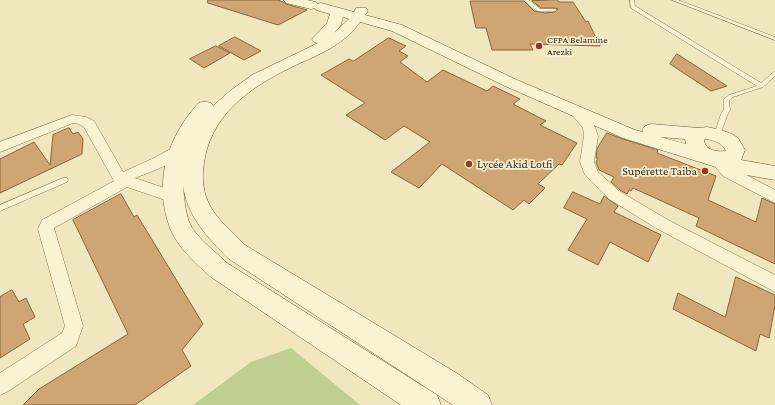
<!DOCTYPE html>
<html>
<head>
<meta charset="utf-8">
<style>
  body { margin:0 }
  canvas { display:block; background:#f0e7bf }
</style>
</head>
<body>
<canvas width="775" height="405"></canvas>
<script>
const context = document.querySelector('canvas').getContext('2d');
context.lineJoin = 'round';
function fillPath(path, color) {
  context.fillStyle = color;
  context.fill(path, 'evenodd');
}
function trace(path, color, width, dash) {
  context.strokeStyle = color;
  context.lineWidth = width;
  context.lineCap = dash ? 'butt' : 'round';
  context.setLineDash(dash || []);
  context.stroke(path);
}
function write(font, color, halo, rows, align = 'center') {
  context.font = font + ' "Crimson Pro",serif';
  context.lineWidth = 3.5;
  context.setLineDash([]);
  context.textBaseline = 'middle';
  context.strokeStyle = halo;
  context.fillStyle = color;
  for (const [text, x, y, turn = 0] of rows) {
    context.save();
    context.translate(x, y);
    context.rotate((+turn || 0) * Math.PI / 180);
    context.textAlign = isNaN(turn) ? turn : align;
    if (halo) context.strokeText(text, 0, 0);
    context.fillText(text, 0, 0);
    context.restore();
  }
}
fillPath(new Path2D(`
  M291,348L360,405H193L251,362Z`), '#bfce93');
const building = new Path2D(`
  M208,0H278L283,2L286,4L307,10L278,25L208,3Z
  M557,0L559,2H573L586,22L588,21L600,46L530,44L533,50H492L486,28H476L470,1H524L534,11L545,13L555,12L558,9L555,8H541L532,1Z
  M235,37L261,51L244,60L219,46Z
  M389,38L406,46L399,51L408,56L400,62L427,82L443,70L487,91L493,86L520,99L513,104L546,121L540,125L577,143L562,165L559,164L538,184L545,188L529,204L524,200L513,210L442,164L419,188L391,172L430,142L404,126L385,140L346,115L365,103L321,75L349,59L353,61Z
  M216,46L230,53L204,68L190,59Z
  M677,54L727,86L711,91L670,64Z
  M69,128L73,134L78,132L83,139L82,154L0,193V159L34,142L50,165L53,135Z
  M607,133L623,139L658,150L657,153L716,176L708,200L756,222L762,198L775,204V264L696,226L699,218L633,188L631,191L629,190L627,194L620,190L611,182L614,177L599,170L596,162L598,158H596L597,149Z
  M573,192L600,204L604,196L618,206L614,212L661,235L648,262L610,242L598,265L568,250L587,219L564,208Z
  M121,194L134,217L137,215L203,324L182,350L191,366L135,405H23L39,389L128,334L73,220Z
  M736,277L775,295V305L769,338L760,334L756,351L673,309L678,293L725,317Z
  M12,290L19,302L26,298L35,317L23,324L30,339L0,358V297Z`);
fillPath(building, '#cfa673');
trace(building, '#89643b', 1);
const service = new Path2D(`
  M525,0H529L540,9H555L557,10L555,11C539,12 535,13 525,0Z
  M630,0H634L635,6L761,83L775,71V76L763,87L733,97L729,101L730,110C725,117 723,133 717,137L715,136L714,135L721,114L724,110V99L729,95L757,86L631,8Z
  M672,0H678L775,37V40Z
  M63,178H67L68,180L67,182L0,211V205Z`);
const minor = new Path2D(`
  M575,107L579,108L595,127L598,136L594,162L598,172L619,191L668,220L775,275V292L656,228L609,199L585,175L580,162L584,136L583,128L569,111L571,108Z
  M72,115L86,117L94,121L123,172L154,158L174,147L179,145L184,147L186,150C179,162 148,173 135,178L179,193L181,197L179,201L174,203L127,187L54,228L83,326L76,346L7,392L0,395V373L62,333L65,326L38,229L42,220L114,181L84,127L79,124L73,123L0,152V142Z
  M715,153L720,155L733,168L775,190V203L723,176L708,158L710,155Z`);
const secondary = new Path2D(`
  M284,0H307L316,2L317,4L321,3L354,12L356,8H366L368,11L365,15L402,25L517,80L635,130L643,132L642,130L645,126L651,124L699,128L707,127L721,130L732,134L738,138L745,150L741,160L775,166V180L735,173L623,138L505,86L392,31L360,22C346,43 321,54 298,64C256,84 215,109 205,157C196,201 216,217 245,245L458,374L488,395L492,405H453L229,259C207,237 187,216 183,185C184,197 185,210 189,222C196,238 215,251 227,263L437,395L441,405H401L211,277C194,262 174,244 168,222C164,210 162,195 163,183C164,157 175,132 191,112C193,110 196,105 199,103C203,101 207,102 211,103L213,106L230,91L252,75L318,43L314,42L312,39L327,23L330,14L316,10L315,8L311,9L286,3ZM343,17L349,19L334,33L341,25ZM660,137L685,139L686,144ZM705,139C714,140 723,143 726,151C717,152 705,151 704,140Z`);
trace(service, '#897857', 1);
trace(minor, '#897857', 1);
trace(secondary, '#6a593a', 1);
fillPath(service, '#faf3d2');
fillPath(minor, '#faf3d2');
fillPath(secondary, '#faf3d2');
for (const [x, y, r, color] of [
  [539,46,4,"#9a3324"],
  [469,164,4,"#9a3324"],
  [705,171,4,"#9a3324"]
]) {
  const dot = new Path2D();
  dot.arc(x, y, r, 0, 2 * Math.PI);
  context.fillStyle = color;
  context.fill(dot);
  trace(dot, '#f7f0cf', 1.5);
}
write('10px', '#382d1c', '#f7f0cf', [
  ["CFPA Belamine",547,40],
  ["Arezki",547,52]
], 'left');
write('12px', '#382d1c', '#f7f0cf', [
  ["Lycée Akid Lotfi",477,164],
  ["Supérette Taiba",697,171,"right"]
], 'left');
</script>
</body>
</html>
